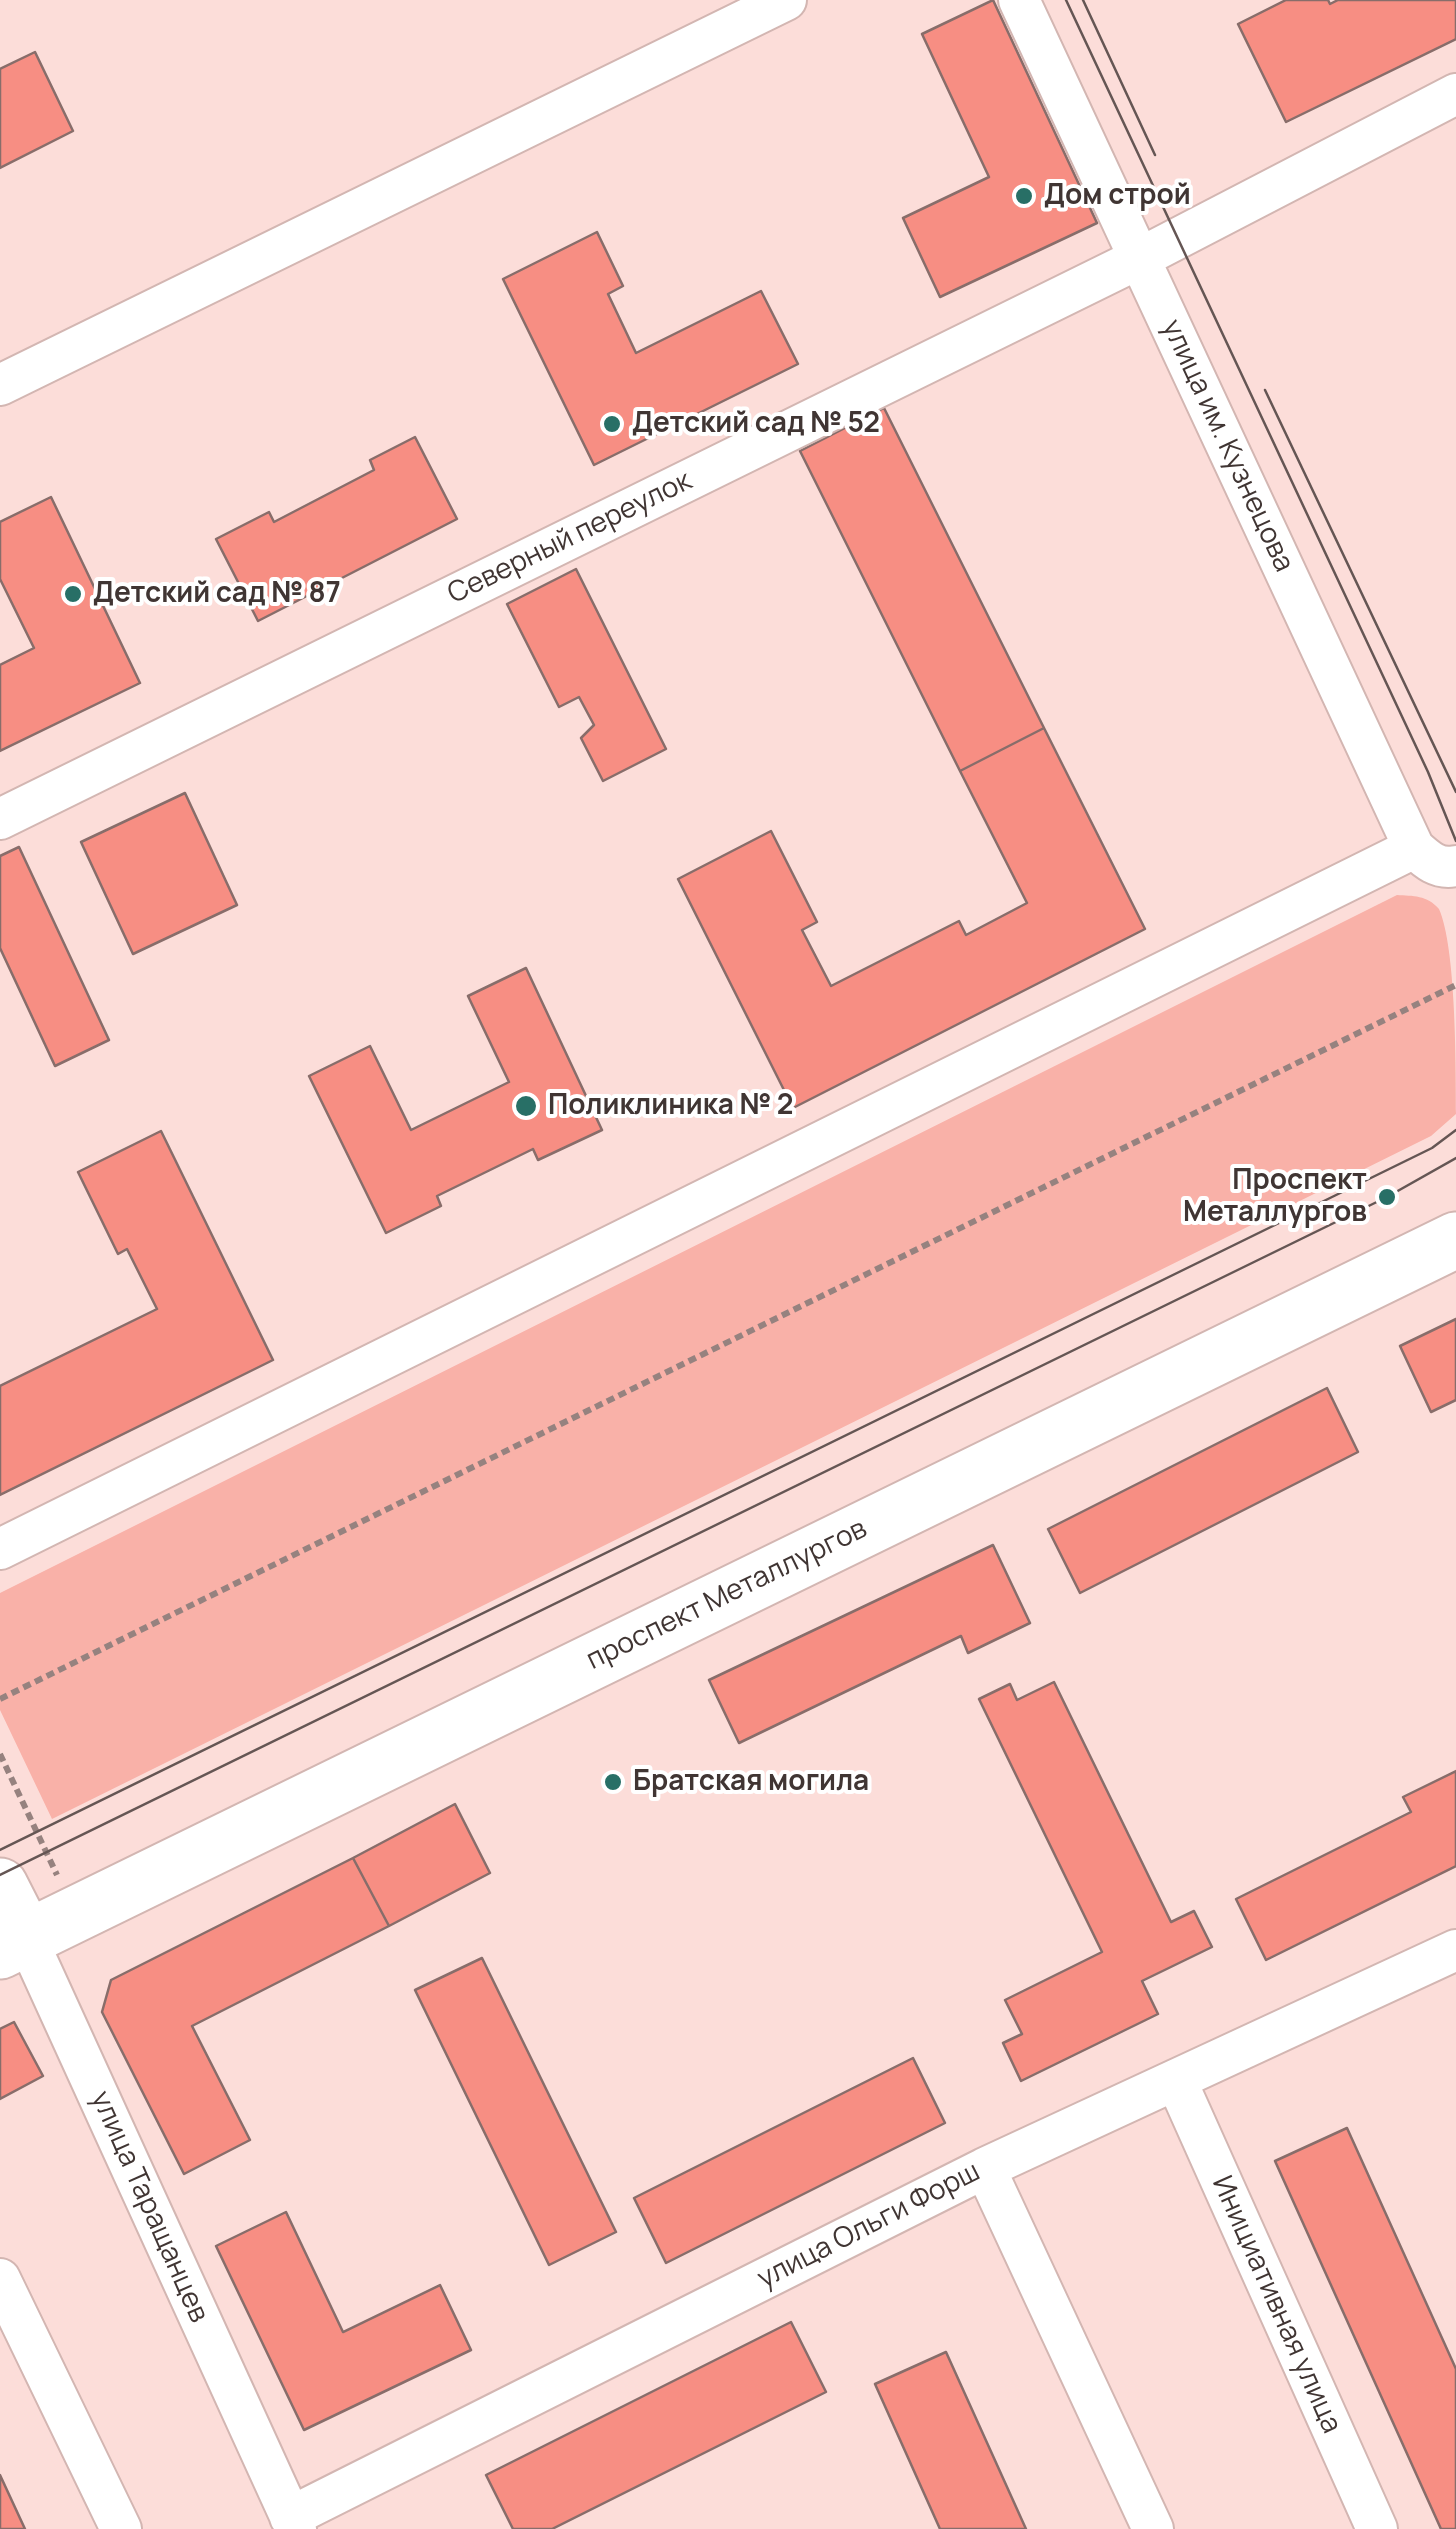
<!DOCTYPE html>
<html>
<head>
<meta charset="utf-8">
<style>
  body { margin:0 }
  canvas { display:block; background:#fcddd9 }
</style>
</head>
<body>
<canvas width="1456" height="2529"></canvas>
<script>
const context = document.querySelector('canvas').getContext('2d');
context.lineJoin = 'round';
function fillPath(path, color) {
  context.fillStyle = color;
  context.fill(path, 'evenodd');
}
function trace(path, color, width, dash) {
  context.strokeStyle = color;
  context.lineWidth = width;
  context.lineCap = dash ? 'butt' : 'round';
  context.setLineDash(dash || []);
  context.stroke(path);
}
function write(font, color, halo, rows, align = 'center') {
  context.font = font + ' Manrope,sans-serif';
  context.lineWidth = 8;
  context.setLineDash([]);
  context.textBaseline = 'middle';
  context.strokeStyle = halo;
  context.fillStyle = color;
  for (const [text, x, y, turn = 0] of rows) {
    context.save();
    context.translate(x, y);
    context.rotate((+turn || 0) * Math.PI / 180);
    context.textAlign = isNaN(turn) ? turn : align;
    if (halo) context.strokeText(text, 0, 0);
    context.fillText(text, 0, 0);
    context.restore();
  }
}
fillPath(new Path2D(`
  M1397,895C1413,896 1427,895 1439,909C1456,947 1456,1064 1456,1114L1431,1136L52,1819L0,1710V1593Z`), '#f9b1a8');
const building = new Path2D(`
  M993,0L1097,223L940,297L903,218L989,177L922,34Z
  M1286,0H1328L1330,4L1338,0H1456V39L1286,122L1238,24Z
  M35,52L73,131L0,168V69Z
  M597,232L623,286L608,294L636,353L761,291L798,364L594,465L503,279Z
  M884,408L1044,728L960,771L800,451Z
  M415,437L457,519L258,621L216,539L269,512L274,522L374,470L370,460Z
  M51,497L140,683L0,751V665L34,648L0,579V522Z
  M576,569L666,749L603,781L581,738L594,725L579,697L559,707L507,604Z
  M1044,728L1145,929L793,1108L678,879L771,831L817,922L802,930L831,986L959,921L966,935L1027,903L960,771Z
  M185,793L237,905L133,954L81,842Z
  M19,847L109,1040L55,1066L0,948V856Z
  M526,968L602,1130L538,1160L533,1149L437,1196L441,1206L386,1233L309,1076L370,1046L411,1130L509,1082L468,996Z
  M161,1131L273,1360L0,1495V1386L157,1309L127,1249L118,1254L78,1172Z
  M1456,1319V1400L1431,1412L1400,1346Z
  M1327,1388L1358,1452L1080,1593L1048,1529Z
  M993,1545L1030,1623L968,1653L961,1636L739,1743L709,1680Z
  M1054,1682L1171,1922L1194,1911L1212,1947L1142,1981L1158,2014L1021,2081L1003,2043L1022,2034L1005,2000L1102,1952L979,1699L1010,1684L1017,1700Z
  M1456,1771V1866L1266,1960L1236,1899L1411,1812L1403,1797Z
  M455,1804L490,1873L389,1926L353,1858Z
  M353,1858L389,1926L192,2026L250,2140L184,2174L102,2012L111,1980Z
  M482,1958L616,2232L549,2265L415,1990Z
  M14,2022L43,2076L0,2099V2029Z
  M913,2058L945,2123L666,2263L634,2198Z
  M1347,2128L1456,2369V2529H1441L1275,2161Z
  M286,2212L343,2332L440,2285L471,2350L304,2430L216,2246Z
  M791,2322L826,2392L552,2529H513L486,2475Z
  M946,2352L1026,2529H940L875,2384Z
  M0,2475L25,2529H0Z`);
fillPath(building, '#f78e83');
trace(building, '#886d6a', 2.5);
const street = new Path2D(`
  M1019,0L1414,848C1427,860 1438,870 1456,866
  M0,385L786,0
  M0,819L1140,258L1456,94
  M0,1549L1414,848
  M26,1937L296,2529
  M1176,2080L1377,2529
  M985,2168L1153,2529
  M0,2279L121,2529
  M290,2517L985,2168L1456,1950`);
const secondary = new Path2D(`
  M0,1886L26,1937
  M0,1951L1456,1240`);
trace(street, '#d3b6b2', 44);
trace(secondary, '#d3b6b2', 59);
trace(new Path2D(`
  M0,1699L1456,985
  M0,1754L57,1875`), '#96827f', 6, [8, 5]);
trace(street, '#fff', 40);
trace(secondary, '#fff', 55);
trace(new Path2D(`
  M1066,0L1428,772L1456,841
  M1083,0L1155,155
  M1265,390L1456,792
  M0,1850L1432,1148L1456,1130
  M0,1875L1387,1197L1456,1158`), '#655654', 2.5);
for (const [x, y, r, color] of [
  [1024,196,10,"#286f66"],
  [612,424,10,"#286f66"],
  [73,594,10,"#286f66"],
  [526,1106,12,"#286f66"],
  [1387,1197,10,"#286f66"],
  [613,1782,10,"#286f66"]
]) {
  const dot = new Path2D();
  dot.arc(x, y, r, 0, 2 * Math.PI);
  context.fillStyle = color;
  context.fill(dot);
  trace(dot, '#fff', 4);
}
write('bold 28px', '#403533', '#fff', [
  ["Дом строй",1044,196],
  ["Детский сад № 52",632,424],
  ["Детский сад № 87",93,594],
  ["Поликлиника № 2",548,1106],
  ["Проспект",1367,1181,"right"],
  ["Металлургов",1367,1213,"right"],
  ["Братская могила",633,1782]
], 'left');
write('28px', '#403533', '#fff', [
  ["улица им. Кузнецова",1227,446,65],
  ["Северный переулок",570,538,-26],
  ["проспект Металлургов",727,1595,-26],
  ["улица Таращанцев",149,2207,66],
  ["улица Ольги Форш",869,2226,-27],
  ["Инициативная улица",1276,2305,66]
]);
</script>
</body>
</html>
